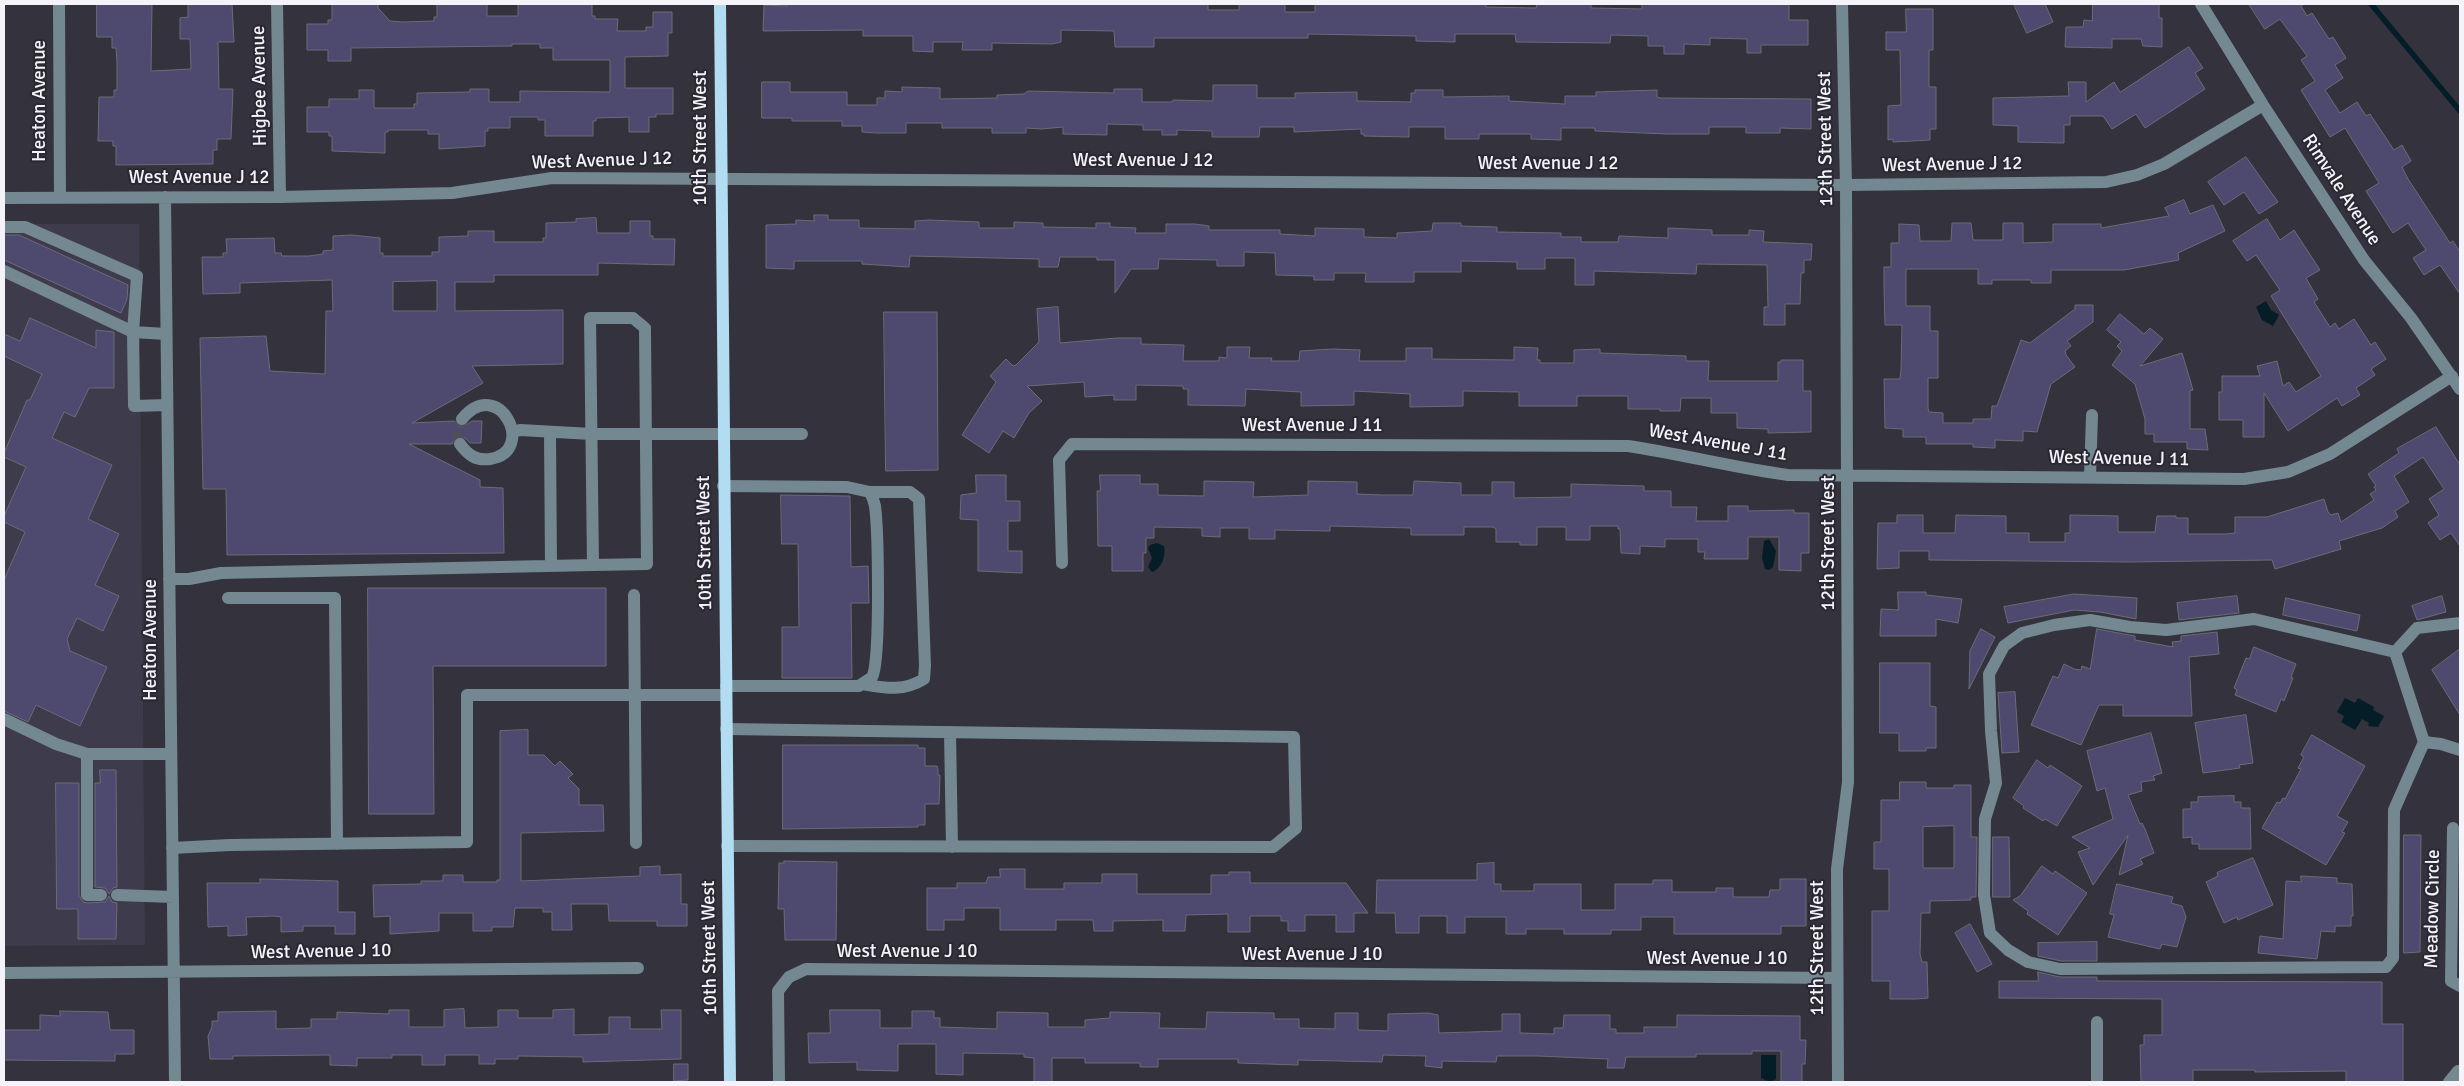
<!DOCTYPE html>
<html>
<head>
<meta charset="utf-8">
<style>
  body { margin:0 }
  #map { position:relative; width:2464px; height:1086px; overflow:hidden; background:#33323d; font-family:Signika,sans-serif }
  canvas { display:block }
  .frame { position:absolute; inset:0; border:5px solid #f4f3fa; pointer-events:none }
</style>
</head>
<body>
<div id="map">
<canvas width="2464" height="1086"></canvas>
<div class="frame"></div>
</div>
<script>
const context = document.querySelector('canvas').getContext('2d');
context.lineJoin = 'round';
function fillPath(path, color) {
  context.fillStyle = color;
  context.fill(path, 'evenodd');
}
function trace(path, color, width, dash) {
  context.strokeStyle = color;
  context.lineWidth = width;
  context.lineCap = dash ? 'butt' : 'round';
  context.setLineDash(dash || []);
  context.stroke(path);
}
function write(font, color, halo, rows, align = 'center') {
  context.font = font + ' Signika,sans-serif';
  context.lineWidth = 4;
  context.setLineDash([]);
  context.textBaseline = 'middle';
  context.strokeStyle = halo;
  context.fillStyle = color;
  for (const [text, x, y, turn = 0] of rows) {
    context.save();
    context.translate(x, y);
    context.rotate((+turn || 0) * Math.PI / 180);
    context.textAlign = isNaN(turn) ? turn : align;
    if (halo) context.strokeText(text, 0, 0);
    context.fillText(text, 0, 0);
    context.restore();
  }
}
fillPath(new Path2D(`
  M4,224H139L145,945L4,946Z`), '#3d3b4c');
fillPath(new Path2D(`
  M2266,301L2271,310L2279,315L2273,326L2262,320L2256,307Z
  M1769,539L1776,551L1773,567L1769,570L1765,569L1762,558L1764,541Z
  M1157,543L1164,546C1166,556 1162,568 1152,572L1148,567L1152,558L1148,548L1150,545Z
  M2345,698L2355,703L2358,698L2374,707L2373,710L2384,716L2378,727L2368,726L2369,723L2362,719L2355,730L2341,722L2344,716L2337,712Z
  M1761,1055H1776V1079L1770,1082L1761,1078Z`), '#041d27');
trace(new Path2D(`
  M2371,4L2460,111`), '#041d27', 5.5);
const building = new Path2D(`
  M97,4H152L151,71L191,69L190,39H180V18L188,17V4H232L234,42H218L219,89H233L231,139H217V150H213V164L116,165V146H113V141H98L99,97H114V90H117V62L116,48H112V37H97Z
  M359,4H378V8L390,21L403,22L434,21V17H437V4H487V16H518V4H592V16H595V19H618L617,31H646V27H653V12H672V33H668V56L625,57V88H673V114H656V117H649V132H629V117L596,118V121H593V136H545V120H538V117H510V128H488V131H485V146L439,149V134H428V130H388V132H385V153L332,151V136H329V132H307V107H329V99H359V90H374V108H414V104H417V93L470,92V89H489V102H520V91L610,92V60H553V48H540V44H512V46L351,48V61H328V50H307V24H328V20H332V5Z
  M787,4H1208V10H1239V4H1285V12H1315V4H1486V7L1536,8L1537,4H1591V8L1642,9V4H1789V20H1808V45H1761V53H1747V39L1710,38V45L1684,44V54H1664V46H1648V36L1611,35L1610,43L1516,42L1515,34H1455V42L1416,41V36L1308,34V38H1154V47H1115L1114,31L1061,30V42L1052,44L992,43V50H962L963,42H933V52L913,51V36H863V30L763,31L764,5L787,6Z
  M2014,4H2045L2053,22L2027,33Z
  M2093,4H2159V18H2162V47L2143,46L2141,39H2112V48L2065,47L2066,27H2083L2084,20L2092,21Z
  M2249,4H2304L2301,6L2307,16L2312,13L2329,39L2333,37L2346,58L2335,65L2343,78L2325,90L2340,113L2357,102L2366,116L2370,114L2394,150L2402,145L2411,161L2402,167L2408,179L2450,243L2453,241L2460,252V294L2440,265L2424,275L2413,258L2426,250L2408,223L2393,233L2366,191L2379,183L2345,128L2330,137L2301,90L2315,81L2301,60L2307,56L2280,19L2265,29Z
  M1906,9H1933V50H1929V87H1936V129H1930V140L1893,142V139L1888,140V106L1901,105L1900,50H1886V32H1906Z
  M2189,47L2203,68L2195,73L2205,89L2145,128L2136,114L2112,129L2103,116H2070V125H2064V143L2018,142V126L1993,125V98L2069,96L2068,82H2086V102L2114,82L2120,92Z
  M762,82H790V92H847V105H877V98H885V91L902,92V87L940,88V99L997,98V95L1024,94L1028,91L1114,93V89H1142V102H1172L1173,100L1213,101V85H1257V98H1295V93L1357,92V101L1411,102V93H1415V90H1443V97L1509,96V101L1565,104V96H1596V92L1657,90V97L1660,98L1811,99V129L1780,128V133H1746V127H1709V134H1667L1595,131V128H1561V140L1531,139V134H1479V139H1445V127H1409V137L1364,136V134H1361V129L1294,132V127H1260L1259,137H1212V131L1177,130V135H1162V130H1143V125L1107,124V135L1063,134V127L1042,129L1026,128V133H992V128H942V123H906V133H876L862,132V126H842V121H792V118H762Z
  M2246,157L2278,202L2259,214L2244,192L2224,205L2208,182Z
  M2184,200L2190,214L2213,205L2225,231L2178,253L2179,260L2124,270H2051V283H2031V280H1992V284H1978V269H1906V306H1930V331H1938V378H1928V408L1929,412L1943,413V423H1973V419H1991L1992,406H1997L2021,340L2030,343L2075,309V305H2093V322L2067,341L2071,346L2065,351L2066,355L2075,367L2051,384L2037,432L2023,431V441L1995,440V448L1973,447V444H1926V437H1903V429L1885,428L1884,379H1900L1901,370L1902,325H1885L1884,288V267H1891V243H1899V224L1919,225L1920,241H1951L1952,223H1971L1973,240H2003V223H2023V243L2053,242V224H2101V228L2169,216L2165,208Z
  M814,215H828V220H859V228L915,229V221L929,220L979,222V228H1014V222L1043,223V227L1096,228V223H1110V227L1136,228L1135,233H1166V224H1195L1209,226V230H1280V234L1315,236V228L1364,229V237L1397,238V233L1432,231L1433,223H1461V226L1497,227V232L1561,233V237H1581V242H1618L1619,236L1668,238V228L1712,230V235H1749V230L1764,231L1763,242L1812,244L1811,260H1804V273H1801L1800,304H1785V325H1764V307H1768L1767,265L1697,264L1696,274L1594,271V285H1575V258H1545V269H1517V262L1461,261V272H1414V282H1365L1366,273H1334V280H1314V276L1276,275L1275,253L1244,252V266H1217V260L1159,259L1158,269H1131L1115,293V260H1097V257H1060L1058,267H1039V259L910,256L909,267L862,264V261H794V269L766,268V225L796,224V220L814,221Z
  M596,218L597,233H630V221H650V236H653V239H675L674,265L598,263V275H494V282H455V311L563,310V364L472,366L483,383L412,423L454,421L459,426L463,427L472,421H482L481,443H470L464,437L459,436L455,438L452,444H409L480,480V487L503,488L504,553L227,555L226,489H203L200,338L266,336L270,371L325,374L326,311H333L332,280L240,283V293L203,294L202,257H223V253H227L226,239L274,238L275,253H281L282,256H309L323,254V251L333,250V236L352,235L380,238V253H383V256H432V252H439V237L468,236V231H494V242H543V238H546V223L576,222V219ZM437,281V311H393V282Z
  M2267,219L2280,240L2294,230L2320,270L2306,278L2318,299L2314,302L2330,327L2335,323L2339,329L2354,319L2371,345L2375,342L2386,359L2371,369L2375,375L2356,388L2360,395L2342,406L2337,398L2288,431L2264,393V437H2243V420H2219V392H2222V376H2260L2257,366L2277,361L2283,386L2289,382L2296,392L2321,376L2271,296L2280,290L2256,255L2247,261L2233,241Z
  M4,235H19L128,285L127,299L121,313L4,260Z
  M1058,307L1060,343L1117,338H1141V344L1184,345L1183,361H1219V357L1227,358V347H1250L1249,358H1272L1271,361H1299L1300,351L1333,349L1360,350L1359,361H1406V348H1432V359L1514,360V347L1538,348L1537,360H1540V363H1574V350L1600,349V353L1686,356V361H1709L1708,381H1778V362H1781V360H1803V391H1811V432L1768,433V429L1737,428V413H1711V398H1681L1680,411H1660V409H1628V396H1577V406H1519V392L1463,391V406L1410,407V394L1354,391V405L1301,406V392L1246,389L1245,406L1188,405V389H1183V386L1136,385V400H1114V395L1085,397L1084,382L1027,386L1042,401L1029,413L1014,438L1003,431L989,453L962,435L996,382L990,376L1006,359L1013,366L1016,365L1039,342L1037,309Z
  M884,312H937L938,470L886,471Z
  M2120,314L2144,334L2150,328L2163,339L2140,366L2182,353L2193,390L2190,391V429H2205L2208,450L2187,449V442H2154V434H2145V419L2135,384L2112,365L2122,351L2117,346L2121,342L2107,330Z
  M30,318L96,348V330L114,332V388H89L75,417L64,412L52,438L112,465L88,519L119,534L95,585L119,596L103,631L77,618L67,639L70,651L107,667L80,726L36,705L28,722L4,711V580L25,532L4,522V516L26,467L4,457V453L27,400H30L42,374L4,356V334L20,341Z
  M2436,427L2460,465V546L2451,533L2440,540L2428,523L2439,515L2429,499L2444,489L2423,457L2394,476L2409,502L2395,511L2398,517L2382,528L2339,541L2341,549L2275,569L2272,560L2130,562L1929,560V551H1899V568L1877,569L1878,523H1897V515H1923V533H1955L1956,515L2006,516V533H2029V542H2065V533H2070V515L2118,516V532H2155L2157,516H2176V518H2188V534H2225L2235,533V517H2267L2324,499L2328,512L2331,515L2338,513L2341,522L2374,500L2370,494L2376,490L2374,487L2376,486L2368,474L2399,453L2397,449Z
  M976,475H1006V501H1020V521H1008V551H1022V573L978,571V520L960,519L961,495L976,493Z
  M1100,475H1140V484H1158V495L1204,496V481L1254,482L1253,497L1308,495V481L1357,482V494L1382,495H1413L1414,481L1461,483V495H1492V482H1514V498L1571,497V484L1644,486V491H1671V507H1697L1696,521H1728V506H1748V511L1794,510V513H1809V553H1801V571L1779,570V537H1748V559H1704L1705,552H1698V539H1665V547L1640,546V554L1621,553L1620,529H1618V526H1590V540H1566V527H1537V545H1520V542H1496V529L1493,527H1464V535H1411V528L1330,526V531L1275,530V539H1249V528H1220V537L1202,536V528L1154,527V538H1146V553H1143V571H1112V546H1098L1097,491H1100Z
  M781,495L850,496L851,567L868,566L869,603H851L852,678H782V627H799L798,544H782Z
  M368,588H606V666H433L434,814H369Z
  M1898,592H1926V595L1962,599L1958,623L1936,619V636H1880L1881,609L1898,610Z
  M2074,594L2137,598L2136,619L2100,612L2074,610L2008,623L2004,607Z
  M2237,596L2239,613L2179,620L2177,603Z
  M2442,596L2446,612L2417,620L2412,606Z
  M2286,598L2360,615L2357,631L2283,615Z
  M1981,629L1995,637L1969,689L1970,651Z
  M2097,629L2135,636V640L2173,647L2172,642L2181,641V636L2217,632L2219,654L2189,657L2192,716H2123V705H2099L2081,745L2031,725L2053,676L2058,678L2064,664L2074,669L2081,670L2082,666L2090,669Z
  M2254,647L2296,664L2291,677L2293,678L2284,701L2281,699L2276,712L2235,695L2237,690L2234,688L2246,658L2249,659Z
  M2460,649V715L2432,670Z
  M1880,663H1930V706L1936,707V748H1926V751H1899V733H1880Z
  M2015,692L2019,752L2002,753L1998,693Z
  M2246,715L2253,763L2239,765L2240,768L2203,773L2195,723Z
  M528,730V755H544L555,766L560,761L573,774L568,778L579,789V805H603L604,831L521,833V881L640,876V867L660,866V875L681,874V904H687V926H657V921H609L608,904H571L572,930H552V912H543V908H515L513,927H492V931H473V913H439V931L390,934V916L374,917L373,885L421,884V881H443V875H463V882H497V880H500V731Z
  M2151,733L2162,773L2153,776L2155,780L2141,782L2142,791L2128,795L2140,824L2142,823L2145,829L2154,853L2140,859L2143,864L2119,875L2128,835L2093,885L2078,852L2090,848L2072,837L2113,819L2105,788L2097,791L2087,751Z
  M2312,735L2365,766L2337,816L2348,822L2342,832L2345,833L2326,865L2262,828L2277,802L2280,803L2283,798L2285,799L2301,769L2298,768L2304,757L2301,755Z
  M783,745H918V748H925V766H937L938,769V775H940L939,804H925V825H918V827L783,829Z
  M2037,760L2048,768L2050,765L2082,786L2057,826L2045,819L2043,821L2023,808L2024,806L2013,798Z
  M100,770H116L117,887L113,888L109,894L105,888L95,887V783H100Z
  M1900,782H1926V788H1954V785H1971V837H1977L1976,897H1971V900L1930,901V913H1921L1920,954L1922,962H1927L1928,998L1917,999H1890V981H1872V911H1889V869H1874V842H1881V800H1899ZM1954,826V868H1923V827Z
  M56,783H79V895L83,902L87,903L105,902L109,896L112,902L117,903L116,939H78V909H57Z
  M2234,796V802H2241V808H2250L2251,849H2199V844H2192V837L2183,838V809H2191V802H2198V797Z
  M2404,835H2421L2420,952L2404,953Z
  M1993,837H2009L2010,897H1993Z
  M2253,858L2273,905L2238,920L2237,917L2224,923L2206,882L2218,876L2217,873Z
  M784,861L837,862L836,940H785L784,909H778L779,863H784Z
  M1494,863V884H1501V891H1534V884H1581V910H1615V884H1653V880H1672V892H1716V888H1733V897H1769L1770,890H1780V879H1806V926H1781V934H1674V917H1641V930H1611V934H1564V929H1526V934H1506V917H1465V933H1447V916H1419V933H1396L1395,913H1376L1377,880H1477V864Z
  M2042,866L2053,874L2055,871L2087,893L2058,935L2027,914L2028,911L2013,900L2020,896Z
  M1000,869H1025V889H1064V883H1102V874H1137V894H1211V875H1229V872H1250V883H1346L1368,913H1354V932H1336V915H1305V931H1288V921H1281V916H1250V932H1228V914L1186,915L1185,931H1163V920L1113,921V931H1094L1093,920H1056V930H1000V908H964V920H944V930H927V888H957V883H986L988,877H1000Z
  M2301,876L2337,878V883L2352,884L2353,916H2351V926H2335V932L2321,931L2317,959L2258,953L2260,936L2283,939L2286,881L2301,882Z
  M260,879L338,881V912H355V934H335V926H303V931L281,932V917L274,916L246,917L247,935L228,936V926L208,927L207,883H260Z
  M2117,884L2173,897L2171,903L2182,906L2186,917L2177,947L2162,944L2160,949L2108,937L2114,915L2110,914Z
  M1970,924L1992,964L1977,972L1955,933Z
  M2097,942V961H2061L2038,956V943Z
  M2038,972L2060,977H2097V981L2382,982V1024H2403V1082H2346V1071L2255,1072V1070H2193V1082H2141L2140,1045H2144V1035H2162V999L1999,998V981H2038Z
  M464,1009L465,1028L498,1027V1010H518V1018H553V1010L574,1009V1035L609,1034V1017H630V1029H662L661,1010H681V1059L583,1062V1057L518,1056V1059H495V1064H479V1055H445V1065H422V1055H392V1058H357V1066L330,1065V1055L233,1056V1059H210L208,1036L212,1027V1021H218V1012L276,1011V1029L311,1028V1019H337V1012L389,1014V1010H409V1027H444V1010Z
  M830,1010H880V1028H912V1011H934V1018H940V1027L997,1029V1012L1048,1013V1027H1085V1020L1110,1018V1012L1160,1013L1159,1028L1206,1029L1207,1012L1274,1013V1019H1299V1028L1335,1029V1013H1358V1030L1388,1031V1014L1428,1013L1438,1015L1439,1033L1502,1031V1014H1520V1033L1554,1034V1028H1563L1564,1015H1610V1029H1616V1033H1644V1027H1677V1015L1800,1016V1040H1806L1805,1064H1802V1082H1781V1051H1752V1054H1696V1057H1626L1624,1068H1607L1608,1059L1538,1056H1497L1496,1062L1442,1061V1068L1425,1066L1426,1056L1383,1055L1382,1062L1298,1060V1065L1238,1063V1059H1158V1067H1140V1063H1085V1058H1052V1082H1034V1058L1024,1057V1054L963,1053V1075L936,1074V1044H898V1071L857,1070V1062L809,1063L808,1033H830Z
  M60,1011L108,1012L110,1030H134V1054H115V1061L4,1060V1030H40V1015L60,1016Z
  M674,1064H688V1080L674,1081Z`);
fillPath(building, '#4e496e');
trace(building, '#6c6b77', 1);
trace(new Path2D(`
  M460,444L458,436L462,419`), '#504f59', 12, [12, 6]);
trace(new Path2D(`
  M59,4L60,198
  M277,4L280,197
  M2201,4L2263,105L2364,260L2411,318L2460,389
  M165,197L175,1082
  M4,198L280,197L452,193L552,178L1846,185L2106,182L2137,175L2164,164L2263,105
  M4,227H25L137,276L133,332L134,406L167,405
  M4,271L133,332L166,334
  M513,432L520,430L592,434H802
  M550,434L551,566
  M460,444C468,455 476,461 490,459C538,452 499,374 462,419
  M2090,477L2092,415
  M723,486L847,487L870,492C872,496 874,501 875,506C878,528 881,664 872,677C869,680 863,683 859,686H726
  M1062,563L1059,460L1072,444L1628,446C1682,454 1734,468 1788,475L2244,479L2288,472L2330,454L2452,376
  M169,579H189L221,573L593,565L590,318H633L645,328L647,564L593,565
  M634,595L636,843
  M228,598H335L337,844
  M2254,619L2395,652L2424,742L2394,810L2393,958L2386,967L2060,969L2028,962L2008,950L1990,933L1984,895L1985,819L1996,783L1991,731L1989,674L2004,646L2022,633L2054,625L2090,620L2130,627L2166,630Z
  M2395,652L2417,628L2460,623
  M862,684C885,688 903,692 924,679L925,666L919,499L910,492H870
  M4,719L56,744L87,754H170
  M726,729L1294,737L1296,828L1273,847L727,846
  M950,732L952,847
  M2424,742L2441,744L2460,750
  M87,754V895H101
  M2453,828L2451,981L2460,986
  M172,848L230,845L467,842V695H726
  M117,895L173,897
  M4,973L638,968
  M2097,1022V1082
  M779,1082L778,991L789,977L806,969L1837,978
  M1838,1082L1837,869L1848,782L1846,185L1842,4
  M2449,1082L2458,1071L2460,1077`), '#748892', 12);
trace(new Path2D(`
  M720,4L730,1082`), '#b2dcf1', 12);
write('19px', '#f4f3fa', '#2a2832', [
  ["Higbee Avenue",260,86,-91],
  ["Heaton Avenue",40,101,-90],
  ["10th Street West",701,138,-90],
  ["12th Street West",1826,139,-91],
  ["West Avenue J 12",602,161,-2],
  ["West Avenue J 12",1143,161],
  ["West Avenue J 12",1548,164],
  ["West Avenue J 12",1952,165,-1],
  ["West Avenue J 12",199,178],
  ["Rimvale Avenue",2341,190,57],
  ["West Avenue J 11",1312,426],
  ["West Avenue J 11",1718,443,10],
  ["West Avenue J 11",2119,459,1],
  ["10th Street West",705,543,-91],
  ["12th Street West",1829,543,-90],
  ["Heaton Avenue",151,640,-90],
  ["Meadow Circle",2433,909,-89],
  ["10th Street West",710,948,-91],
  ["12th Street West",1818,948,-90],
  ["West Avenue J 10",321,952,-1],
  ["West Avenue J 10",907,952],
  ["West Avenue J 10",1312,955],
  ["West Avenue J 10",1717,959]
]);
</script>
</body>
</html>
